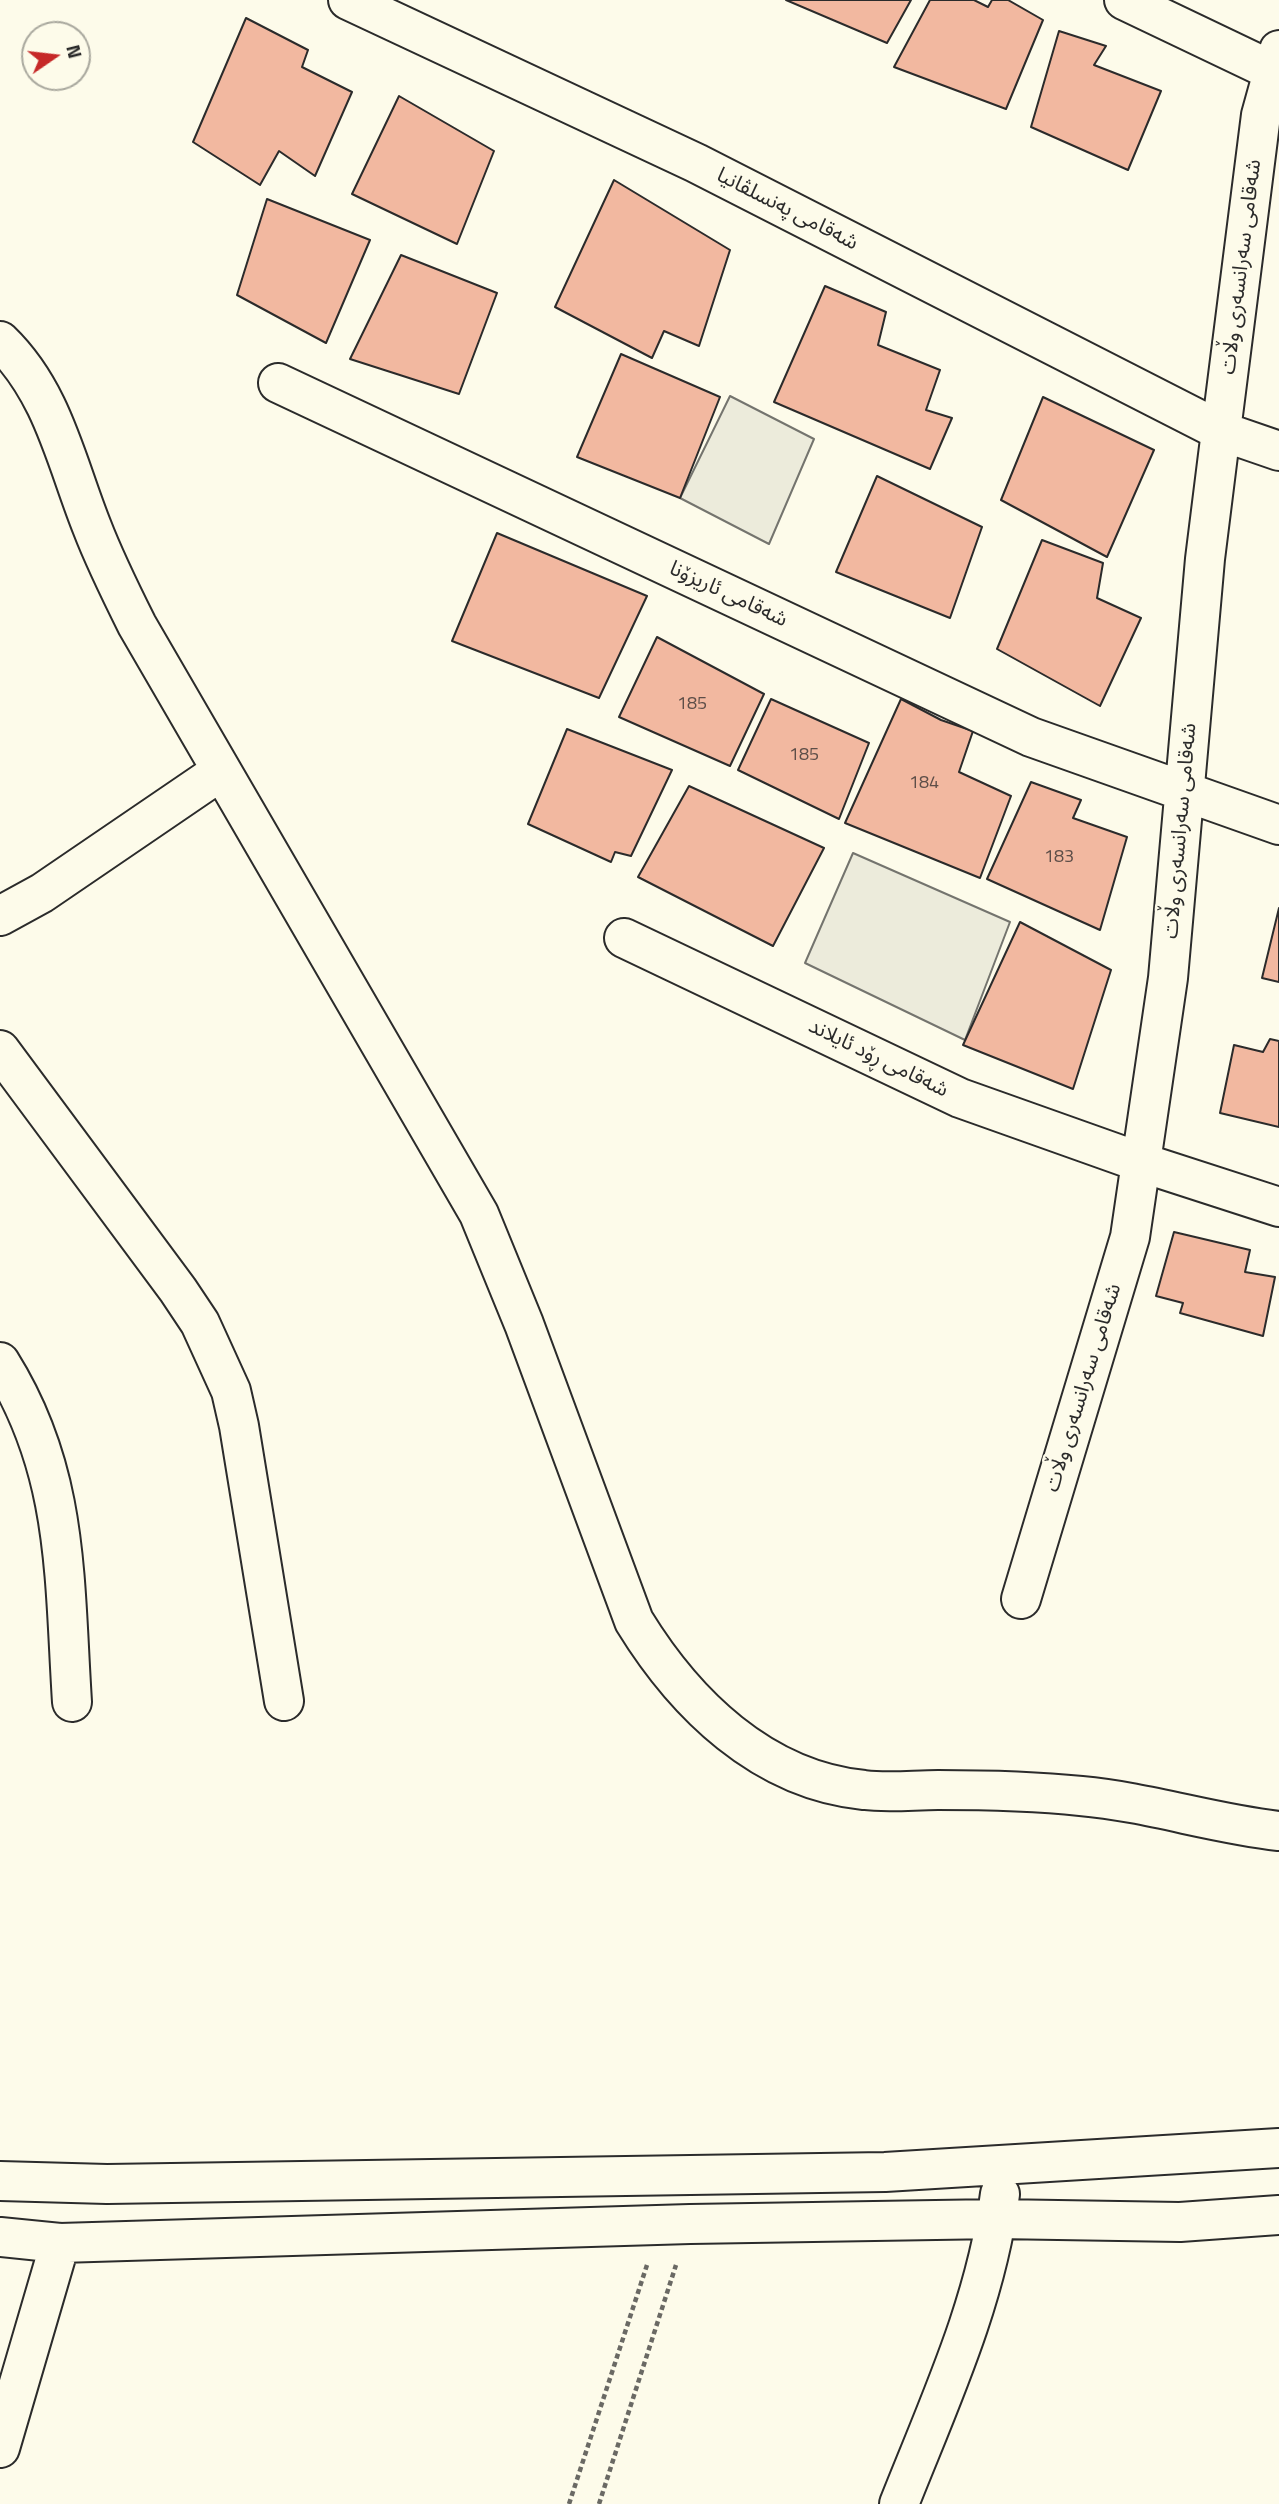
<!DOCTYPE html>
<html>
<head>
<meta charset="utf-8">
<style>
  body { margin:0 }
  #map { position:relative; width:1279px; height:2504px; overflow:hidden; background:#fdfbea; font-family:"Titillium Web",sans-serif }
  canvas { display:block }
  .north { position:absolute; left:21px; top:21px; width:70px; height:70px; box-sizing:border-box; background:#fdfbea; border:2px solid #a9a89e; border-radius:50%; rotate:76deg; font-size:19px; font-weight:700; line-height:28px; text-align:center; color:#2b2b2b }
  .north::after { content:''; display:block; margin:auto; width:24px; height:32px; background:#c62828; clip-path:polygon(50% 0,100% 100%,50% 72%,0 100%) }
</style>
</head>
<body>
<div id="map">
<canvas width="1279" height="2504"></canvas>
<div class="north">N</div>
</div>
<script>
const context = document.querySelector('canvas').getContext('2d');
context.lineJoin = 'round';
function fillPath(path, color) {
  context.fillStyle = color;
  context.fill(path, 'evenodd');
}
function trace(path, color, width, dash) {
  context.strokeStyle = color;
  context.lineWidth = width;
  context.lineCap = dash ? 'butt' : 'round';
  context.setLineDash(dash || []);
  context.stroke(path);
}
function write(font, color, halo, rows, align = 'center') {
  context.font = font + ' "Titillium Web","Noto Sans Arabic",sans-serif';
  context.lineWidth = 5;
  context.setLineDash([]);
  context.textBaseline = 'middle';
  context.strokeStyle = halo;
  context.fillStyle = color;
  for (const [text, x, y, turn = 0] of rows) {
    context.save();
    context.translate(x, y);
    context.rotate((+turn || 0) * Math.PI / 180);
    context.textAlign = isNaN(turn) ? turn : align;
    if (halo) context.strokeText(text, 0, 0);
    context.fillText(text, 0, 0);
    context.restore();
  }
}
const green = new Path2D(`
  M730,396L814,439L769,544L680,498Z
  M853,853L1010,922L965,1040L805,963Z`);
fillPath(green, '#ecebdb');
trace(green, '#74746e', 2);
const building = new Path2D(`
  M786,0H911L887,43Z
  M930,0H974L988,7L992,0H1008L1043,20L1006,109L894,67Z
  M246,18L308,50L302,67L352,92L315,176L279,151L260,185L193,142Z
  M1059,31L1106,46L1094,65L1161,91L1128,170L1031,127Z
  M399,96L494,151L457,244L352,194Z
  M614,180L730,250L699,346L664,331L652,358L555,307Z
  M267,199L370,240L326,343L237,295Z
  M401,255L497,293L459,394L350,359Z
  M825,286L886,312L878,345L940,370L926,410L952,418L930,469L774,402Z
  M621,354L720,397L680,498L577,457Z
  M1043,397L1154,450L1107,557L1001,500Z
  M877,476L982,527L950,618L836,572Z
  M497,533L647,596L599,698L452,641Z
  M1042,540L1103,563L1097,598L1141,618L1100,706L997,649Z
  M657,637L764,694L730,766L619,717Z
  M771,699L869,743L839,819L738,770Z
  M901,699L941,720L973,731L959,772L1011,796L980,878L845,823Z
  M567,729L672,770L631,856L615,852L611,862L528,824Z
  M1031,782L1081,800L1073,818L1127,837L1100,930L987,879Z
  M689,786L824,848L773,946L638,877Z
  M1279,908V982L1262,978Z
  M1020,922L1111,970L1073,1089L963,1045Z
  M1270,1039L1279,1041V1127L1220,1113L1234,1045L1263,1052Z
  M1174,1232L1250,1250L1245,1272L1275,1277L1263,1336L1180,1313L1183,1303L1156,1296Z`);
fillPath(building, '#f2b8a0');
trace(building, '#2b2b2b', 2);
const minor = new Path2D(`
  M348,0L696,163L1221,431L1279,451
  M1124,0L1279,74
  M0,341C53,392 66,462 92,527C105,561 121,593 137,625L479,1214L524,1324L634,1621C685,1704 762,1780 864,1790C888,1793 914,1790 938,1790C986,1790 1033,1791 1081,1796C1148,1802 1214,1824 1279,1831
  M278,383L1031,737L1279,825
  M0,916L42,893L221,771
  M624,938L960,1098L1140,1162L1279,1207
  M0,1050L178,1290L200,1323L231,1391L239,1426L284,1701
  M0,1362C69,1472 64,1577 72,1702
  M1021,1599L1130,1237L1168,978L1205,559L1221,431L1261,115L1279,50
  M0,2181L107,2184L885,2172L1279,2148
  M0,2237L60,2243L690,2224L997,2219L1180,2222L1279,2215
  M0,2448L60,2243
  M899,2504C939,2403 986,2303 1000,2194`);
trace(minor, '#2b2b2b', 42);
trace(new Path2D(`
  M569,2504L647,2265
  M599,2504L676,2265`), '#6a6964', 4.5, [5, 3.5]);
trace(minor, '#fdfbea', 38);
write('18px', '#5d4e48', null, [
  ["185",692,705],
  ["185",804,756],
  ["184",924,784],
  ["183",1059,858]
]);
write('21px', '#2b2b2b', '#fdfbea', [
  ["شەقامی پەنسلڤانیا",787,210,27],
  ["شەقامی سەرانسەری وڵات",1242,267,-83],
  ["شەقامی ئاریزۆنا",728,595,25],
  ["شەقامی سەرانسەری وڵات",1181,831,-85],
  ["شەقامی ڕۆد ئایلاند",878,1059,26],
  ["شەقامی سەرانسەری وڵات",1084,1388,-73]
]);
</script>
</body>
</html>
